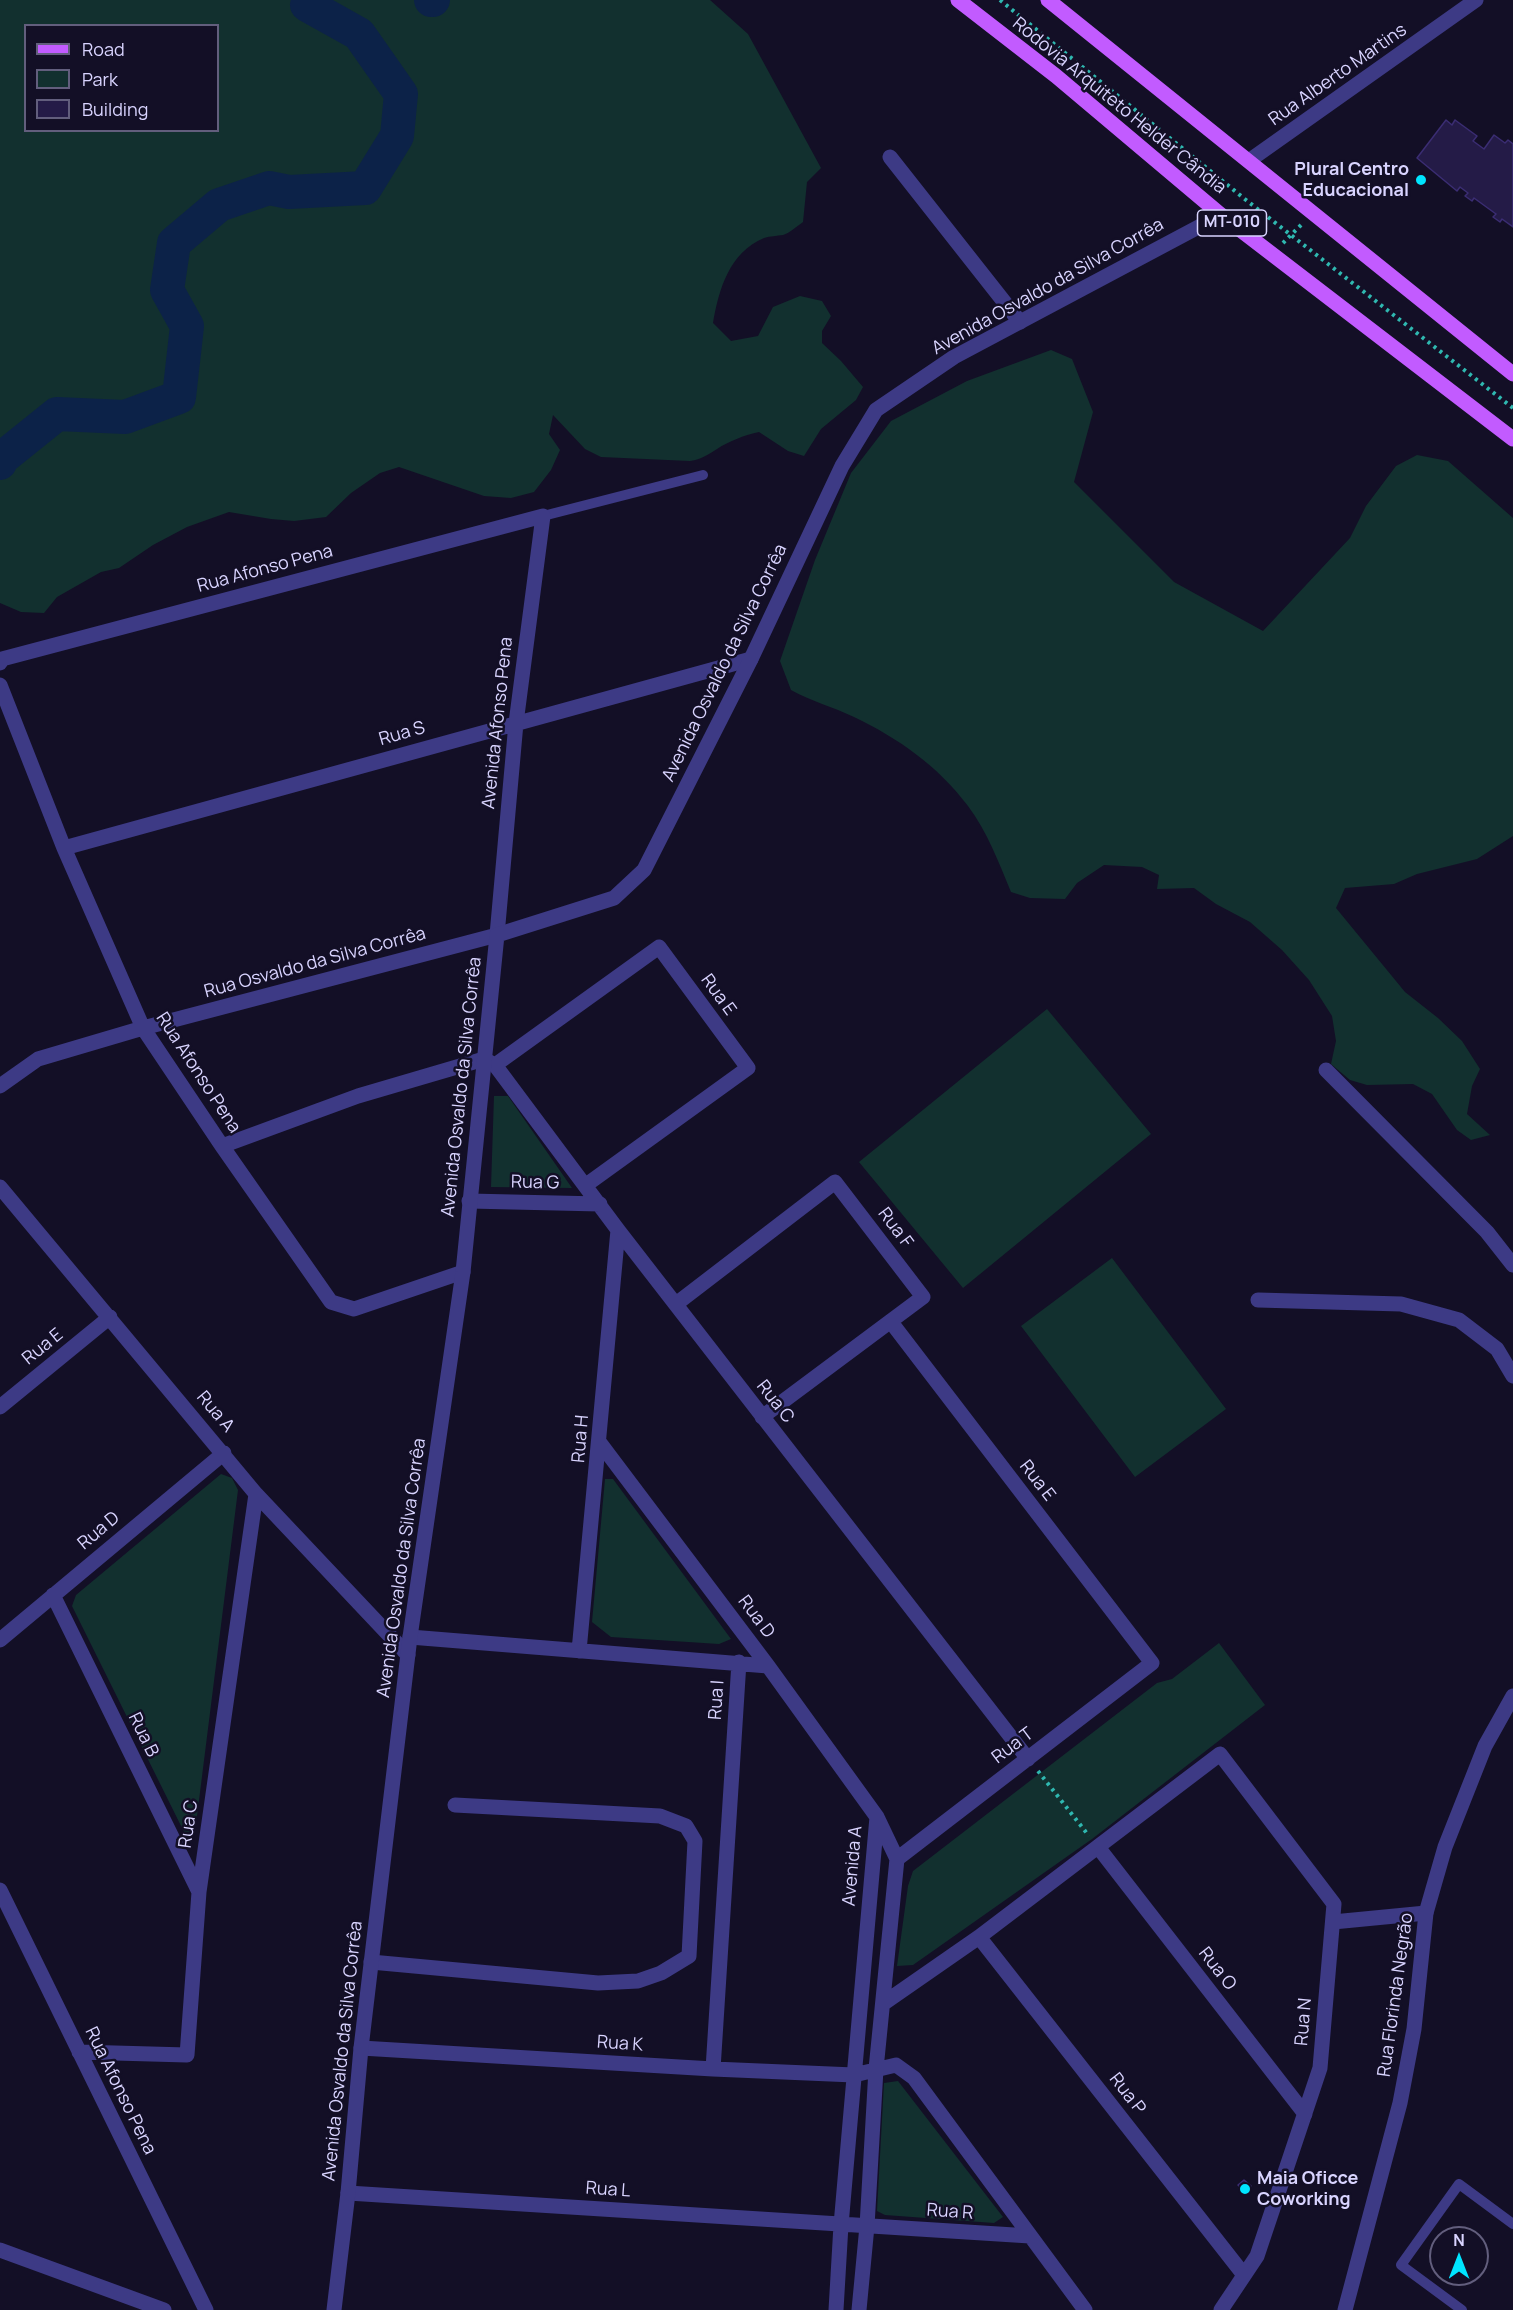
<!DOCTYPE html>
<html>
<head>
<meta charset="utf-8">
<style>
  body { margin:0 }
  #map { position:relative; width:1513px; height:2310px; overflow:hidden; background:#130f26; font-family:Manrope,sans-serif }
  canvas { display:block }
  .legend { position:absolute; left:24px; top:24px; width:195px; height:108px; box-sizing:border-box; background:#130f26; border:2px solid #625e7d; margin:0; padding:8px 10px; list-style:none; font-size:18px; color:#d9d4ff }
  .legend li { display:flex; align-items:center; gap:12px; height:30px }
  .legend b { width:30px; border:2px solid #625e7d }
  .north { position:absolute; left:1429px; top:2226px; width:60px; height:60px; box-sizing:border-box; background:#130f26; border:2px solid #625e7d; border-radius:50%; rotate:0deg; font-size:16px; font-weight:700; line-height:24px; text-align:center; color:#d9d4ff }
  .north::after { content:''; display:block; margin:auto; width:21px; height:27px; background:#00e5ff; clip-path:polygon(50% 0,100% 100%,50% 72%,0 100%) }
</style>
</head>
<body>
<div id="map">
<canvas width="1513" height="2310"></canvas>
<ul class="legend">
<li><b style="height:8px;background:#c25bff"></b>Road</li>
<li><b style="height:16px;background:#12302f"></b>Park</li>
<li><b style="height:16px;background:#241b47"></b>Building</li>
</ul>
<div class="north">N</div>
</div>
<script>
const context = document.querySelector('canvas').getContext('2d');
context.lineJoin = 'round';
function fillPath(path, color) {
  context.fillStyle = color;
  context.fill(path, 'evenodd');
}
function trace(path, color, width, dash) {
  context.strokeStyle = color;
  context.lineWidth = width;
  context.lineCap = dash ? 'butt' : 'round';
  context.setLineDash(dash || []);
  context.stroke(path);
}
function write(font, color, halo, rows, align = 'center') {
  context.font = font + ' Manrope,sans-serif';
  context.lineWidth = 5;
  context.setLineDash([]);
  context.textBaseline = 'middle';
  context.strokeStyle = halo;
  context.fillStyle = color;
  for (const [text, x, y, turn = 0] of rows) {
    context.save();
    context.translate(x, y);
    context.rotate((+turn || 0) * Math.PI / 180);
    context.textAlign = isNaN(turn) ? turn : align;
    if (halo) context.strokeText(text, 0, 0);
    context.fillText(text, 0, 0);
    context.restore();
  }
}
fillPath(new Path2D(`
  M0,0H710L748,34L821,168L807,182L803,222C797,226 790,233 783,235C777,236 770,236 764,238C729,253 719,289 713,323L731,341L758,336L773,307L800,296L822,301L831,316L822,331V343L841,361L863,387L856,400L821,429L804,456L788,451L759,432C745,435 729,441 717,449C707,455 702,459 690,461L601,457L585,449L553,415L549,434L560,450L551,470L534,492L511,498L484,496L399,467L380,473L351,493L326,517L294,521L271,519L229,512L187,527L153,545L119,568L101,572L57,597L44,613L21,612L0,603ZM26,26H218V130H26Z
  M1051,350L1072,359L1093,412L1074,482L1174,582L1263,631L1350,538L1366,506L1396,466L1417,455L1448,461L1513,518V836L1477,859L1417,874L1394,884L1345,888L1336,908L1405,992L1438,1018L1462,1041L1480,1069L1472,1086L1467,1114L1490,1135L1471,1140L1457,1130L1432,1094L1413,1084L1367,1085L1350,1080L1331,1064L1336,1041L1332,1016L1309,980L1282,950L1250,922L1216,904L1194,888L1157,889L1159,875L1142,867L1104,865L1077,883L1065,899L1030,898L1011,892C999,863 987,831 968,806C938,766 898,738 854,717C833,707 811,701 791,690L780,661L815,560L851,473L891,421L967,381Z
  M1047,1009L1151,1134L963,1288L859,1162Z
  M494,1096H508L572,1188L491,1187Z
  M1112,1258L1226,1409L1135,1477L1021,1326Z
  M221,1474L232,1478L238,1490L195,1832L185,1834L72,1606L76,1595Z
  M605,1479H613L731,1639L719,1644L611,1637L592,1622Z
  M1219,1643L1265,1705L1092,1839L913,1965L897,1966L908,1886L913,1871L1157,1683L1172,1679Z
  M898,2081L1003,2217L994,2223L885,2215L877,2211L884,2083Z`), '#12302f');
trace(new Path2D(`
  M431,0H433
  M0,463L1,459L57,414L125,417L179,397L187,326L167,290L174,243L219,205L269,188L289,192L365,188L397,136L401,94L359,34L307,5L308,0`), '#0c2248', 34);
const building = new Path2D(`
  M1446,120L1452,125L1455,120L1477,136L1473,141L1484,149L1494,135L1505,143L1508,140L1513,144V227L1502,219L1500,222L1493,217L1496,214L1474,198L1472,201L1465,196L1468,193L1460,187L1457,191L1417,158Z
  M1244,2180L1251,2186L1244,2192L1238,2185Z`);
fillPath(building, '#241b47');
trace(building, '#3b2d73', 1.5);
trace(new Path2D(`
  M1000,0L1246,200L1513,408
  M1283,243L1303,223
  M1038,1771L1089,1836`), '#2fb8b0', 4, [3, 4.5]);
trace(new Path2D(`
  M543,516L703,475
  M1462,2310L1401,2265L1459,2184L1513,2224`), '#3d3a85', 10);
trace(new Path2D(`
  M890,157L1020,322
  M0,663L2,659L543,516L516,723L497,935L143,1028L38,1059L0,1086
  M0,685L64,848L143,1028L222,1146L331,1302L354,1309L463,1272
  M64,848L751,659
  M495,1065L659,947L748,1068L586,1185
  M1326,1070L1487,1232L1513,1265
  M222,1146L358,1096L484,1059L495,1065L618,1230L1028,1759
  M0,1187L256,1494L408,1655
  M469,1201L600,1204
  M1258,1300L1401,1304L1459,1320L1497,1349L1513,1376
  M676,1304L835,1182L923,1297L762,1417
  M891,1322L1152,1663L897,1859
  M0,1407L110,1317
  M600,1443L768,1666L877,1817L897,1859L876,2069L867,2226L859,2310
  M53,1595L199,1892
  M410,1637L768,1666
  M0,1640L224,1453
  M579,1651L618,1230
  M1098,1847L1305,2114
  M0,1890L206,2310
  M1333,1922L1426,1913
  M979,1937L1244,2275
  M371,1962L598,1983L638,1981L661,1973L689,1956L695,1841L686,1826L660,1816L455,1805
  M884,2003L979,1937L1220,1754L1334,1904L1320,2068L1257,2256L1221,2310
  M361,2048L713,2069L854,2075L896,2065L914,2078L1085,2310
  M79,2052L187,2055L199,1892L256,1494
  M713,2069L739,1662
  M348,2193L1030,2236
  M0,2250L164,2310
  M836,2310L841,2225L877,1817`), '#3d3a85', 15);
trace(new Path2D(`
  M1250,160L1476,0
  M334,2310L348,2193L361,2048L410,1637L463,1272L497,935L614,898L644,870L751,659L842,466L876,410L954,357L1221,215
  M1345,2310L1400,2103L1414,2029L1426,1913L1445,1847L1485,1746L1513,1696`), '#3d3a85', 15);
trace(new Path2D(`
  M958,0L1056,76L1221,215L1513,439
  M1048,0L1513,374`), '#c25bff', 15);
for (const [x, y, r, color] of [
  [1421,180,6,"#00e5ff"],
  [1245,2189,6,"#00e5ff"]
]) {
  const dot = new Path2D();
  dot.arc(x, y, r, 0, 2 * Math.PI);
  context.fillStyle = color;
  context.fill(dot);
  trace(dot, '#130f26', 2);
}
for (const [x, y, w] of [
  [1232,223,69]
]) {
  const box = new Path2D();
  box.roundRect(x - w / 2, y - 13, w, 26, 4.5);
  context.fillStyle = '#130f26';
  context.fill(box);
  trace(box, '#d9d4ff', 1.5);
}
write('bold 16px', '#d9d4ff', null, [
  ["MT-010",1232,223]
]);
write('18px', '#d9d4ff', '#130f26', [
  ["Rua Alberto Martins",1338,75,-35],
  ["Rodovia Arquiteto Helder Cândia",1119,106,39],
  ["Avenida Osvaldo da Silva Corrêa",1048,287,-29],
  ["Rua Afonso Pena",265,569,-15],
  ["Avenida Osvaldo da Silva Corrêa",725,663,-64],
  ["Avenida Afonso Pena",498,723,-84],
  ["Rua S",402,734,-16],
  ["Rua Osvaldo da Silva Corrêa",315,963,-15],
  ["Rua E",718,995,54],
  ["Rua Afonso Pena",198,1073,57],
  ["Avenida Osvaldo da Silva Corrêa",462,1087,-84],
  ["Rua G",535,1183,1],
  ["Rua F",895,1228,53],
  ["Rua E",43,1347,-39],
  ["Rua C",775,1402,52],
  ["Rua A",215,1412,50],
  ["Rua H",581,1439,-85],
  ["Rua E",1037,1481,52],
  ["Rua D",99,1531,-40],
  ["Avenida Osvaldo da Silva Corrêa",402,1568,-82],
  ["Rua D",756,1617,53],
  ["Rua I",717,1700,-86],
  ["Rua B",143,1735,64],
  ["Rua T",1013,1746,-37],
  ["Rua C",189,1824,-82],
  ["Avenida A",853,1866,-85],
  ["Rua O",1217,1969,52],
  ["Rua Florinda Negrão",1396,1995,-82],
  ["Rua N",1304,2022,-85],
  ["Rua K",620,2044,4],
  ["Avenida Osvaldo da Silva Corrêa",343,2051,-84],
  ["Rua Afonso Pena",120,2091,64],
  ["Rua P",1127,2094,52],
  ["Rua L",608,2190,4],
  ["Rua R",950,2212,4]
]);
write('bold 18px', '#d9d4ff', '#130f26', [
  ["Plural Centro",1409,170],
  ["Educacional",1409,191],
  ["Maia Oficce",1257,2179,"left"],
  ["Coworking",1257,2200,"left"]
], 'right');
</script>
</body>
</html>
